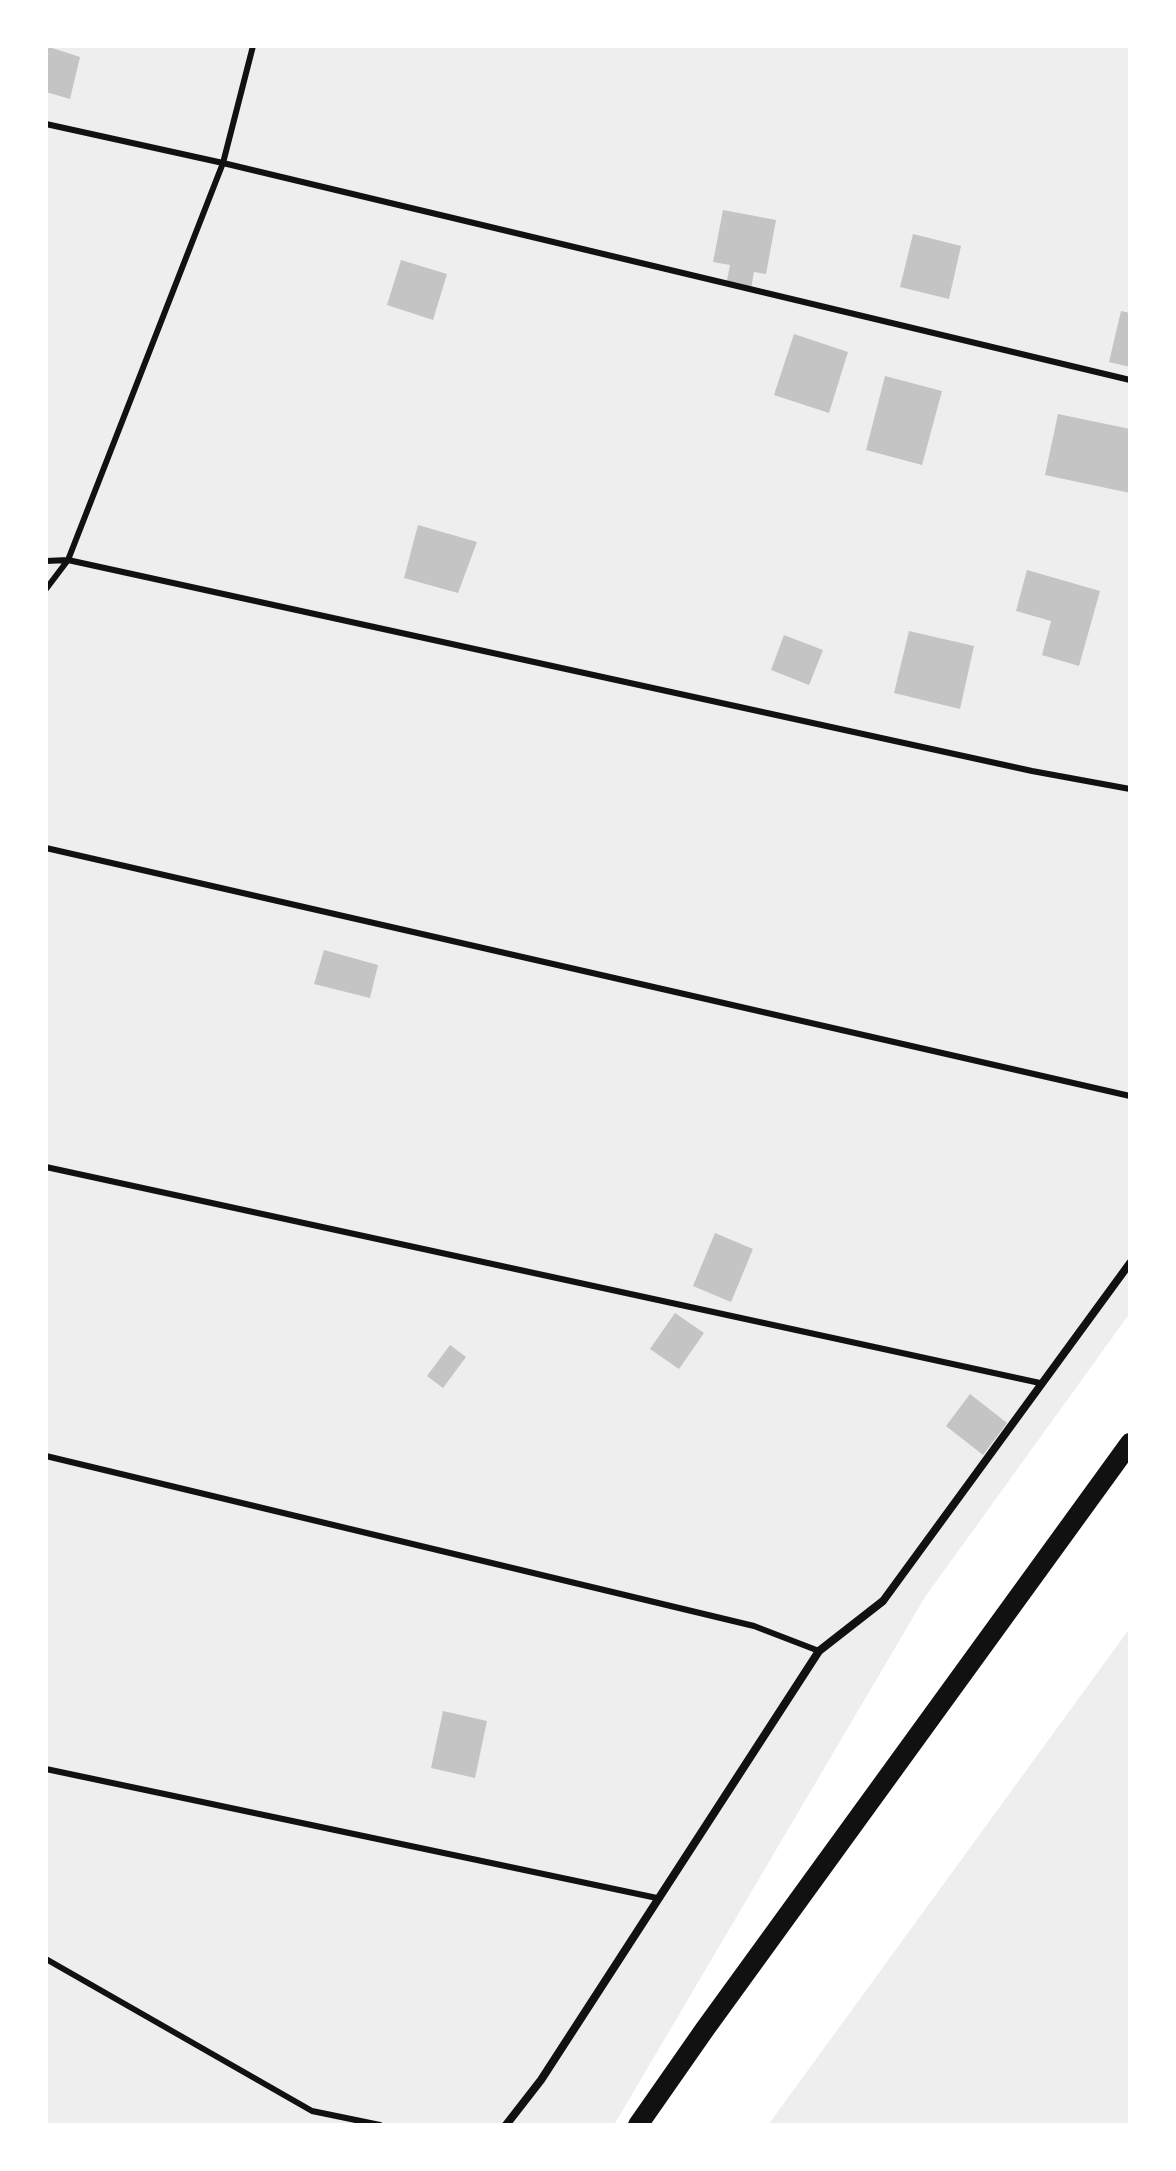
<!DOCTYPE html>
<html>
<head>
<meta charset="utf-8">
<style>
  body { margin:0 }
  #map { position:relative; width:1176px; height:2171px; overflow:hidden; background:#fff; font-family:Rubik,sans-serif }
  canvas { display:block }
  .frame { position:absolute; inset:0; border:48px solid #fff; pointer-events:none }
</style>
</head>
<body>
<div id="map">
<canvas width="1176" height="2171"></canvas>
<div class="frame"></div>
</div>
<script>
const context = document.querySelector('canvas').getContext('2d');
context.lineJoin = 'round';
function fillPath(path, color) {
  context.fillStyle = color;
  context.fill(path, 'evenodd');
}
function trace(path, color, width, dash) {
  context.strokeStyle = color;
  context.lineWidth = width;
  context.lineCap = dash ? 'butt' : 'round';
  context.setLineDash(dash || []);
  context.stroke(path);
}
fillPath(new Path2D(`
  M46,46H1130V1313L925,1597L614,2125H46Z
  M1130,1628V2125H768Z`), '#eee');
fillPath(new Path2D(`
  M46,46L80,57L70,99L46,92Z
  M723,210L776,220L766,274L754,272L751,289L726,285L730,265L713,262Z
  M913,234L961,246L949,299L900,287Z
  M401,260L447,274L433,320L387,305Z
  M1121,311L1130,313V367L1109,362Z
  M794,334L848,352L829,413L774,395Z
  M885,376L942,391L922,465L866,450Z
  M1058,414L1130,429V493L1045,475Z
  M418,525L477,542L458,593L404,578Z
  M1027,570L1100,591L1079,666L1042,655L1051,621L1016,611Z
  M909,631L974,646L960,709L894,693Z
  M784,635L823,650L809,685L771,670Z
  M324,950L378,965L370,998L314,984Z
  M715,1233L753,1249L731,1302L693,1286Z
  M675,1313L704,1333L679,1369L650,1349Z
  M450,1345L466,1357L443,1388L427,1376Z
  M970,1394L1007,1423L983,1455L946,1426Z
  M443,1711L487,1721L475,1778L431,1768Z`), '#c4c4c4');
trace(new Path2D(`
  M46,124L223,163L1130,380
  M46,561L68,560L1032,771L1130,789
  M46,589L68,560L223,163L253,46
  M46,848L1130,1096
  M46,1167L1040,1383
  M46,1456L754,1626L819,1651
  M46,1769L657,1898
  M46,1959L312,2111L380,2125`), '#111', 6);
trace(new Path2D(`
  M506,2125L541,2080L819,1651L883,1601L1130,1263`), '#111', 8);
trace(new Path2D(`
  M638,2125L705,2029L1130,1443`), '#111', 20);
</script>
</body>
</html>
